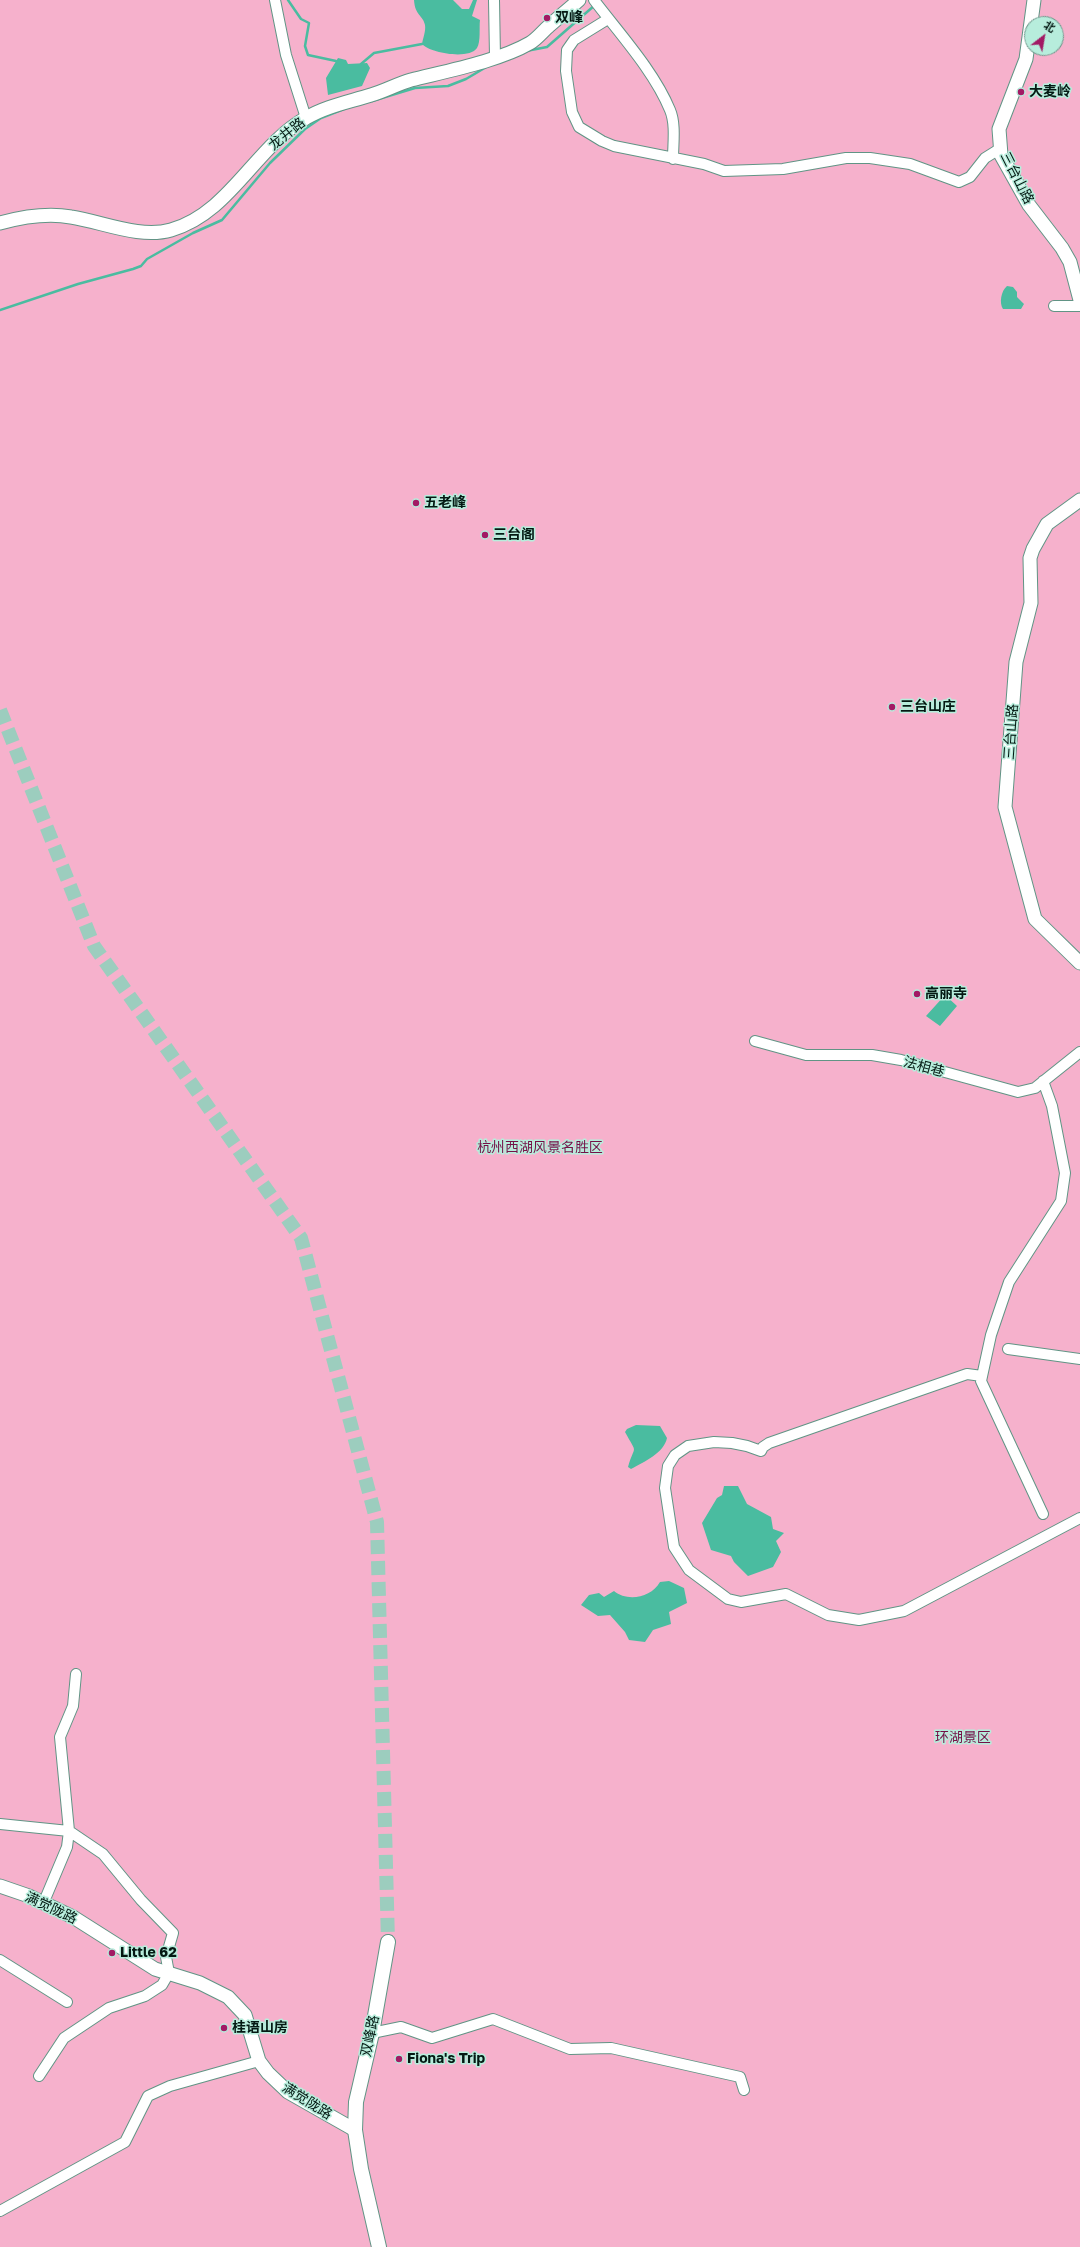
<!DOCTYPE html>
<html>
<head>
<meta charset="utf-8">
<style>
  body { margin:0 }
  #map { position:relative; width:1080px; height:2247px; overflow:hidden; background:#b7eddc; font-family:"Golos Text","Noto Sans SC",sans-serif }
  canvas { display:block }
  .north { position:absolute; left:1024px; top:16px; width:40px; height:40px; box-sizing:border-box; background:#b7eddc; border:1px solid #6f988c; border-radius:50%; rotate:31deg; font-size:11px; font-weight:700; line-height:16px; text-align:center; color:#041913 }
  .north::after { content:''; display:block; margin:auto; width:14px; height:18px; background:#a21a64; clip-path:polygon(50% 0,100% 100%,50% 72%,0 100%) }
</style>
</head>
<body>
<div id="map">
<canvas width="1080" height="2247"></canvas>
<div class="north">北</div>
</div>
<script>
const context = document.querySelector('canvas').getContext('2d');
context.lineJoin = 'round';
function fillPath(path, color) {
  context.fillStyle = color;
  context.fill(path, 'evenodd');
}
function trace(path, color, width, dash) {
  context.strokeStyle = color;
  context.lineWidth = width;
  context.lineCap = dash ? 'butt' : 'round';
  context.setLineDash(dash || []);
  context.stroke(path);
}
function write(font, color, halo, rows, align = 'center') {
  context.font = font + ' "Golos Text","Noto Sans SC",sans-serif';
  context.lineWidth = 3;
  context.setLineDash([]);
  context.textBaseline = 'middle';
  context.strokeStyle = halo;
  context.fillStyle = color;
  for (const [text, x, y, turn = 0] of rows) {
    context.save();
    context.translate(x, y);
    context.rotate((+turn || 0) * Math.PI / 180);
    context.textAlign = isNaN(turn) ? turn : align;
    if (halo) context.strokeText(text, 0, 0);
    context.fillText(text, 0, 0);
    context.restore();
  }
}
fillPath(new Path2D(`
  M0,0H1080V2247H0ZM1032,24H1056V48H1032Z`), '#f6b1cc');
fillPath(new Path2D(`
  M414,0H453L462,9H469L473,0H477L472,16L480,20C479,27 481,42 477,48C469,60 430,53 422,44C423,38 426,31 425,25C423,15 415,16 414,0Z
  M338,58L346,60L348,64L367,63L370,68L362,86L328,95L326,78Z
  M1007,286L1013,287L1017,292V297L1024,304L1021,309H1003C999,303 1001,291 1007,286Z
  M945,995L957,1006L940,1026L926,1016Z
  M636,1425L660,1426L667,1438C664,1453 644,1462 631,1469L628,1467C635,1443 638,1456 625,1432L627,1429Z
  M724,1486H738L747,1504L771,1517L773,1529L784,1533L776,1541L781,1552L773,1567L748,1576L734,1562L731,1556L711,1550L702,1523L717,1498L722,1495Z
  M669,1581L684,1588L687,1603L669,1612L671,1624L653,1630L645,1642L629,1640L625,1632L610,1615L598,1616L581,1605L589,1595L599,1593L604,1597L614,1591C627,1602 651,1598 660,1582Z`), '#4abca0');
trace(new Path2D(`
  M288,0L301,19L309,23L305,46L308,55L336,61
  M526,51L547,47L595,5
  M361,64L374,53L422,44
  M372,101L415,88L448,86L466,79L488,66
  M0,310L78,284L133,269L141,266L147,259L193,233L222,220L270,163L305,129L321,118L344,109`), '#4abca0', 2.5);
trace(new Path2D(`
  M0,710L94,946L301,1238L377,1522L388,1942`), '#9ccdbe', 14, [14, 7]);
const minor = new Path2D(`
  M275,0L286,55L306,118
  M494,0L495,57
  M594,0C619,33 654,71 670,110C676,124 673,144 673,159
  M608,19L574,40L567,50L566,71L572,112L579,127L602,141L614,146L704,164L724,171L783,169L846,158H870L910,164L959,182L970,177L985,158L1001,148
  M1054,306H1080
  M755,1041L806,1055H872L901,1060L1018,1092L1035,1088L1080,1052
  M1008,1349L1080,1359
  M982,1376L967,1374L769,1443L763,1447L761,1451L747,1446L732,1443L714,1442L688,1446L675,1455L668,1466L665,1488L674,1547L689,1570L728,1599L741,1602L786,1594L828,1615L859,1620L904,1611L1080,1518
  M1043,1514L981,1381L991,1335L1009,1282L1061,1201L1065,1173L1052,1106L1043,1081
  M0,1824L69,1831L103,1854L141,1900L173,1933L166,1957L169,1973L162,1985L145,1996L109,2008L64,2038L39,2076
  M43,1904L67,1847L69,1831L60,1737L73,1706L76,1674
  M0,1960L67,2002
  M372,2033L401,2027L432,2038L493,2019L570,2049L611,2048L740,2077L744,2090
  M0,2211L125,2142L148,2096L170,2086L259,2061`);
const tertiary = new Path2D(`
  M1034,0L1026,59L999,129L1001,155L1029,205L1062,248L1070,262L1080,300
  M0,223C22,217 49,213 71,217C103,222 140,239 171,230C230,213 255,147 306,118C326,106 349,102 371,95C385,91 397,84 411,80C447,71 499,61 530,43C537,39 543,31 549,26C559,17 569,9 579,0
  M1080,500L1047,524L1033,549L1030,558L1031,603L1016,662L1005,807L1035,919L1080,963
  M0,1886L29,1896L73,1917L155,1969L200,1983L228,1997L245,2015L259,2061L268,2073L288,2092L355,2130`);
const secondary = new Path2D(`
  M379,2247L361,2169L355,2130L356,2102L372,2033L388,1942`);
trace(minor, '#619485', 12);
trace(tertiary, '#619485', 15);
trace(secondary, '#619485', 16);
trace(minor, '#fff', 10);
trace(tertiary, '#fff', 13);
trace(secondary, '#fff', 14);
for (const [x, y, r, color] of [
  [547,18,4,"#a21a64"],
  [1021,92,4,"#a21a64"],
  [416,503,4,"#a21a64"],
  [485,535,4,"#a21a64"],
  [892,707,4,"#a21a64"],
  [917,994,4,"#a21a64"],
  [112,1953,4,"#a21a64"],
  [224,2028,4,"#a21a64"],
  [399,2059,4,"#a21a64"]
]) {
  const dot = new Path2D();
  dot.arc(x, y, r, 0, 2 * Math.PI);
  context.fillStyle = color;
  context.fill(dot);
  trace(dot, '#b7eddc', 1.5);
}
write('bold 14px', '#041913', '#b7eddc', [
  ["双峰",555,18],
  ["大麦岭",1029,92],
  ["五老峰",424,503],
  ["三台阁",493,535],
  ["三台山庄",900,707],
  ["高丽寺",925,994],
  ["Little 62",120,1953],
  ["桂语山房",232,2028],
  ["Fiona's Trip",407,2059]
], 'left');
write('14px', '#041913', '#b7eddc', [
  ["龙井路",287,134,-39],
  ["三台山路",1017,178,63],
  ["三台山路",1011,732,-86],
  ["法相巷",924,1067,15],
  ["满觉陇路",51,1908,25],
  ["双峰路",370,2036,-78],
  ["满觉陇路",307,2101,32]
]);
write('14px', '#751047', '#b7eddc', [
  ["杭州西湖风景名胜区",540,1148],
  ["环湖景区",963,1738]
]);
</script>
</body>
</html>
